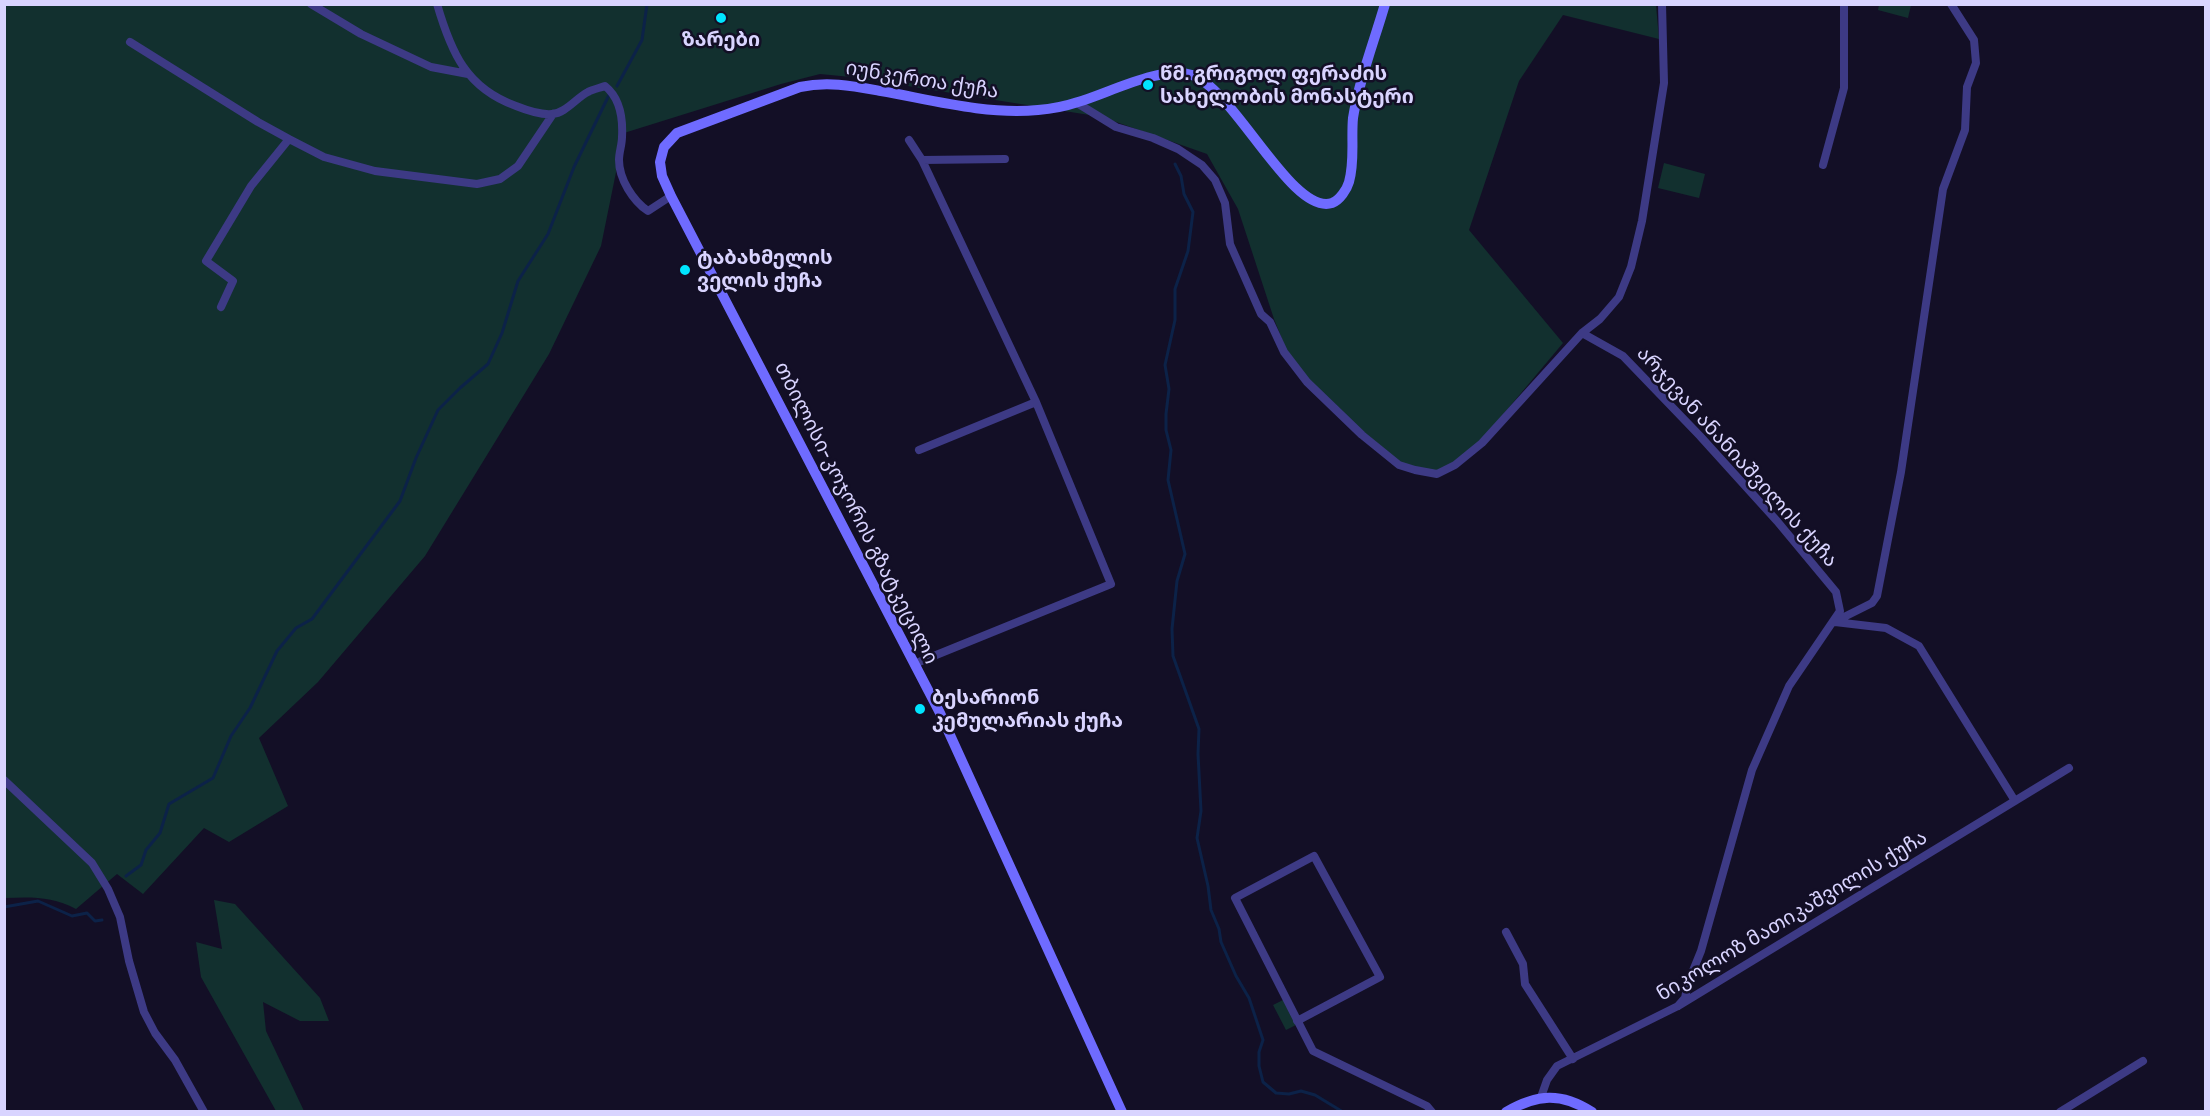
<!DOCTYPE html>
<html>
<head>
<meta charset="utf-8">
<style>
  body { margin:0 }
  #map { position:relative; width:2210px; height:1116px; overflow:hidden; background:#130f26; font-family:Cabin,sans-serif }
  canvas { display:block }
  .frame { position:absolute; inset:0; border:6px solid #d9d4ff; pointer-events:none }
</style>
</head>
<body>
<div id="map">
<canvas width="2210" height="1116"></canvas>
<div class="frame"></div>
</div>
<script>
const context = document.querySelector('canvas').getContext('2d');
context.lineJoin = 'round';
function fillPath(path, color) {
  context.fillStyle = color;
  context.fill(path, 'evenodd');
}
function trace(path, color, width, dash) {
  context.strokeStyle = color;
  context.lineWidth = width;
  context.lineCap = dash ? 'butt' : 'round';
  context.setLineDash(dash || []);
  context.stroke(path);
}
function write(font, color, halo, rows, align = 'center') {
  context.font = font + ' Cabin,"Noto Sans Georgian",sans-serif';
  context.lineWidth = 5;
  context.setLineDash([]);
  context.textBaseline = 'middle';
  context.strokeStyle = halo;
  context.fillStyle = color;
  for (const [text, x, y, turn = 0] of rows) {
    context.save();
    context.translate(x, y);
    context.rotate((+turn || 0) * Math.PI / 180);
    context.textAlign = isNaN(turn) ? turn : align;
    if (halo) context.strokeText(text, 0, 0);
    context.fillText(text, 0, 0);
    context.restore();
  }
}
fillPath(new Path2D(`
  M5,5H1656L1659,39L1563,15L1519,81L1469,230L1563,343L1480,442L1454,463L1435,471L1400,463L1336,408L1308,380L1286,349L1274,319L1238,209L1207,154L1102,117L851,77L820,74L781,84L624,133L601,246L549,354L425,556L318,682L259,738L288,806L229,842L204,828L143,894L117,874L76,909C52,896 31,897 5,898Z
  M1879,5V4L1911,5L1908,18L1878,10Z
  M1664,163L1705,174L1699,198L1658,188Z
  M214,900L235,904L320,998L329,1021H300L263,1002L266,1031L304,1111H276L201,977L196,942L222,949Z
  M1285,999L1298,1024L1286,1030L1273,1005Z`), '#12302f');
trace(new Path2D(`
  M617,86L642,40L647,4
  M1175,164L1181,176L1184,194L1193,212L1188,251L1175,289V320L1165,365L1169,389L1166,414V430L1171,450L1168,480L1185,554L1177,581L1172,629L1173,656L1199,729L1198,754L1201,811L1197,838L1208,886L1211,910L1219,929L1221,942L1236,976L1249,998L1263,1040L1259,1052V1066L1263,1082L1276,1093L1289,1094L1301,1091L1315,1095L1343,1112
  M126,876L141,865L146,850L160,833L169,804L213,778L231,736L250,708L277,651L296,628L312,619L400,501L416,458L438,410L460,388L488,364L502,333L518,281L548,234L574,167L609,95
  M4,907L38,901L72,916L87,913L95,921L102,920`), '#0c2248', 3);
trace(new Path2D(`
  M311,4L361,34L431,67L468,74
  M437,4C451,52 466,88 516,106C526,110 541,115 552,114C566,113 576,98 588,92C593,89 600,88 605,86C620,98 623,119 622,137C622,145 619,152 619,160C619,179 633,201 648,211L671,196
  M130,42L258,122L289,139L324,157L375,171L477,184L500,179L518,166L553,114
  M1077,103L1116,127L1153,138L1178,149L1202,165L1215,180L1225,203L1230,244L1261,314L1270,322L1284,352L1307,382L1362,435L1399,465L1415,470L1437,474L1455,465L1482,443L1582,333L1600,319L1619,297L1631,267L1642,221L1664,83L1662,4
  M909,140L922,160L1036,402
  M922,160L1005,159
  M1823,165L1844,88V4
  M221,307L233,281L206,261L251,186L289,139
  M1582,333L1623,356L1700,436L1777,521L1836,592L1840,611L1789,686L1752,770L1701,951L1688,983L1685,998L1678,1006
  M1834,622L1872,603L1877,596L1901,472L1943,189L1965,130L1967,87L1976,63L1974,40L1951,4
  M1835,622L1886,628L1919,646L2015,801
  M914,664L1111,584L1036,402L919,450
  M4,780L92,863L108,889L120,917L129,961L144,1012L155,1033L175,1060L204,1112
  M1506,932L1523,964L1525,984L1573,1059
  M1297,1021L1380,977L1314,856L1235,898L1313,1051L1427,1106L1432,1112
  M1541,1097L1547,1080L1557,1066L1678,1006L2069,768
  M2060,1112L2143,1061`), '#3d3a85', 8);
trace(new Path2D(`
  M1122,1112L940,713L671,196L662,176L660,162L664,147L677,133L800,87C828,81 853,86 881,91C932,100 986,115 1038,110C1051,109 1066,106 1078,102C1109,93 1161,65 1192,75C1235,90 1292,216 1332,203C1340,200 1347,189 1349,182C1355,161 1351,139 1353,118C1359,80 1374,42 1385,4
  M1506,1112C1537,1094 1561,1092 1592,1112`), '#6f6bff', 10);
for (const [x, y, r, color] of [
  [721,18,6,"#00e5ff"],
  [1148,85,6,"#00e5ff"],
  [685,270,6,"#00e5ff"],
  [920,709,6,"#00e5ff"]
]) {
  const dot = new Path2D();
  dot.arc(x, y, r, 0, 2 * Math.PI);
  context.fillStyle = color;
  context.fill(dot);
  trace(dot, '#130f26', 2);
}
write('bold 20px', '#d9d4ff', '#130f26', [
  ["ზარები",721,40,"center"],
  ["წმ. გრიგოლ ფერაძის",1160,74],
  ["სახელობის მონასტერი",1160,97],
  ["ტაბახმელის",697,258],
  ["ველის ქუჩა",697,281],
  ["ბესარიონ",932,698],
  ["კემულარიას ქუჩა",932,721]
], 'left');
write('20px', '#d9d4ff', '#130f26', [
  ["იუნკერთა ქუჩა",922,80,9],
  ["არჯევან ანანიაშვილის ქუჩა",1737,457,48],
  ["თბილისი-კოჯორის გზატკეცილი",856,513,63],
  ["ნიკოლოზ მათიკაშვილის ქუჩა",1792,916,-31]
]);
</script>
</body>
</html>
